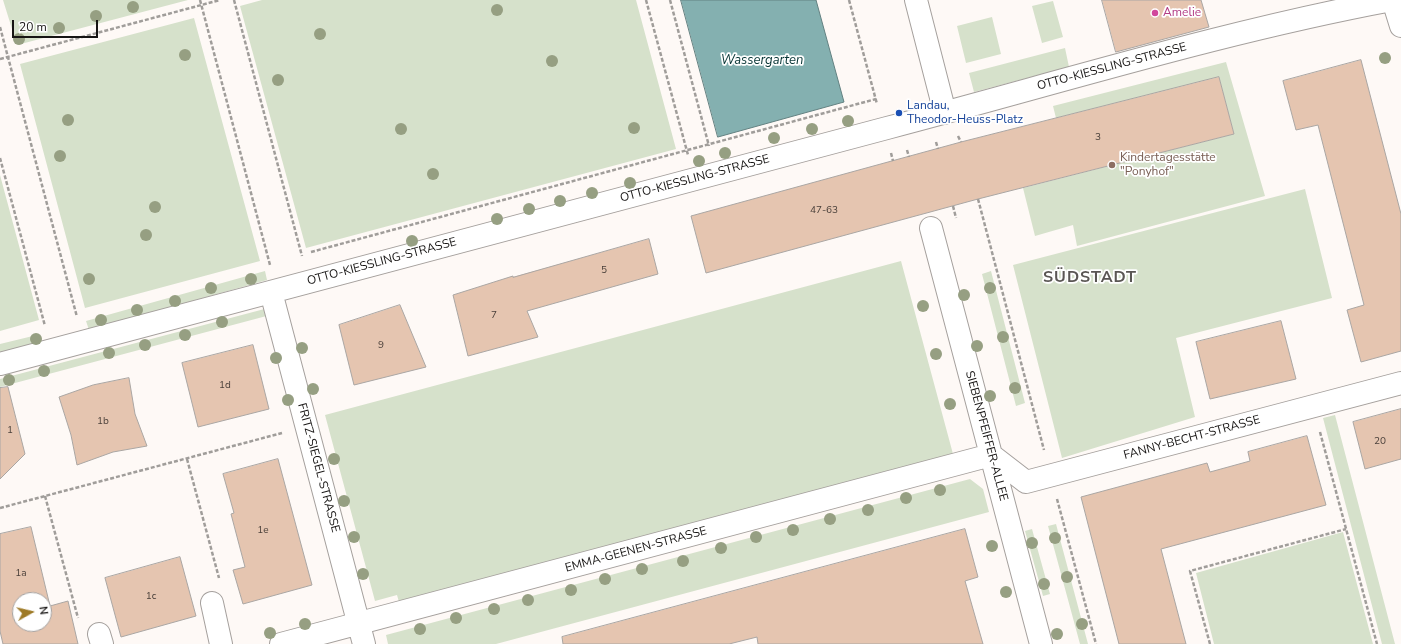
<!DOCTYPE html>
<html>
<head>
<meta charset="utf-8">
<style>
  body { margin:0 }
  #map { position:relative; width:1401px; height:644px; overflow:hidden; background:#fef9f6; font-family:"Nunito Sans",sans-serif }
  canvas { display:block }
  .north { position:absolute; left:12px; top:592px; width:40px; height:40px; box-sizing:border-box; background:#fff; border:1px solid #a2a1a1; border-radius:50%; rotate:82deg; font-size:11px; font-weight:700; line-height:16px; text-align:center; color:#161413 }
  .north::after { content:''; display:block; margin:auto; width:14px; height:18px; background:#9e7a26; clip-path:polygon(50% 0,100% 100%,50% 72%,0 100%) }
  .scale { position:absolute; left:12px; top:20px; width:86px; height:18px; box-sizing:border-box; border:2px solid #161413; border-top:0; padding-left:5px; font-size:12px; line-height:14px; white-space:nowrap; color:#161413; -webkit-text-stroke:3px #fff; paint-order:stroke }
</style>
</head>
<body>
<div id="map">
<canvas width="1401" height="644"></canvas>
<div class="north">N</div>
<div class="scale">20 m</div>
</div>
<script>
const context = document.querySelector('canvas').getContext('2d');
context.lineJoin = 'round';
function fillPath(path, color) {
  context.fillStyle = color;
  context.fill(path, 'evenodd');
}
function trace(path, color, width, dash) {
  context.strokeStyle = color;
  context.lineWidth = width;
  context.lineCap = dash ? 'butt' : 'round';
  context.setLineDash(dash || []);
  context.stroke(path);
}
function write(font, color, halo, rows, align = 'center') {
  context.font = font + ' "Nunito Sans",sans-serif';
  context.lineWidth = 3.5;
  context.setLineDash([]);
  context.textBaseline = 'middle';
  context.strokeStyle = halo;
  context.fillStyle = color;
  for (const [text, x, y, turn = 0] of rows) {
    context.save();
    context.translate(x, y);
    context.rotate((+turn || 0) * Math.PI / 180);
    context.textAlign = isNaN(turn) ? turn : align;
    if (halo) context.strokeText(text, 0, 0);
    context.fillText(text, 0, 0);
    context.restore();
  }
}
fillPath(new Path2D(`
  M3,0H188L17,45Z
  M262,0H636L676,149L306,248L240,6Z
  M1053,1L1063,37L1042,43L1032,6Z
  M992,17L1001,54L966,63L957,26Z
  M194,18L260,261L85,308L20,64Z
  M1065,48L1069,67L974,92L969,73Z
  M1226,62L1265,196L1077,246L1073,225L1035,236L1023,188L1234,134L1219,77L1056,118L1053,106Z
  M0,175L39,320L0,331Z
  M1305,189L1332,298L1176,338L1195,417L1062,458L1013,265Z
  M901,261L953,454L399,602L397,595L375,601L325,415Z
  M265,271L267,280L89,330L86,321Z
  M991,271L1025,403L1016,406L982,274Z
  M272,307L274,314L0,387V379Z
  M37,335L39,343L0,353V344Z
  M1335,415L1395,644H1382L1323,418Z
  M970,479L983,489L989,512L496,644H388L386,635Z
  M1056,524L1088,644H1080L1048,526Z
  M1032,529L1050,594L1043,596L1025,531Z
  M1343,532L1373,644H1214L1196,573Z`), '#d6e1cb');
const water = new Path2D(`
  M681,0H816L844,102L718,137Z`);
fillPath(water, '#84b0b0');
trace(water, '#638181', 1);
const building = new Path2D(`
  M1102,0H1201L1209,27L1116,52Z
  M1361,60L1401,214V351L1361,362L1347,310L1364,305L1318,125L1296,130L1283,81Z
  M1219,77L1234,134L978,199L706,273L691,216L961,142Z
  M649,239L658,274L527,311L538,337L468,356L453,295L513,276V277Z
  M400,305L426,367L354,385L339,325Z
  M1281,321L1296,379L1210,399L1196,342Z
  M253,345L269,409L198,427L182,363Z
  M129,378L135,414L147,446L113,452L77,465L71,435L59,397L93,385Z
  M8,387L25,454L0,479V388Z
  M1401,409V459L1365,469L1353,422Z
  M1307,436L1326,505L1161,549L1186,644H1119L1081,497L1207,463L1210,472L1250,461L1248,452Z
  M278,459L312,585L243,604L233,570L245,567L231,514L234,513L223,474Z
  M31,527L50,606L68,601L78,644H3L0,631V534ZM20,600H44V624H20Z
  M965,529L978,577L965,581L983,644H758L757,637L729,644H563L562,637Z
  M180,557L196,616L121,637L105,578Z`);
fillPath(building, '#e5c5b0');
trace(building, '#aaa6a3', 1);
const minor = new Path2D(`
  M916,0L945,113
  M1393,0L1401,26
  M931,228L1041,644
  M271,292L364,644
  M0,364C296,285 592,206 887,128C1055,84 1221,32 1392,0
  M212,603L221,644
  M99,634L102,644
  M281,644L991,455L1026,482L1401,383`);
trace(minor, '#a5a09d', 24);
trace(new Path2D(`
  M200,0L270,265
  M234,0L302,256
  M646,0L688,155
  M670,0L709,146
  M849,0L877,104
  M0,27L77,317
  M0,59L220,0
  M958,136L961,142
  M936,142L938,149
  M907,150L909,157
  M891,153L893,161
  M0,158L45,326
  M978,199L1044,450
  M953,206L956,218
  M311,252L876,99
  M1320,432L1377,644
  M187,459L219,578
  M45,496L78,618
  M1057,499L1096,644
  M0,508L282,433
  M1210,644L1190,571L1346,529`), '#a09d9a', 2.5, [4, 2]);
trace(minor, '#fff', 22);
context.fillStyle = '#969f82';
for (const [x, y] of [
  [133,7],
  [497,10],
  [96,16],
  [59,28],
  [320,34],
  [19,39],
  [185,55],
  [1385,58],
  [552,61],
  [278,80],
  [68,120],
  [848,121],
  [634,128],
  [401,129],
  [812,129],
  [774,138],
  [725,153],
  [60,156],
  [699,161],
  [433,174],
  [630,183],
  [592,193],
  [560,201],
  [155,207],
  [529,209],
  [497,219],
  [146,235],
  [412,241],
  [89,279],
  [251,279],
  [211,288],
  [990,288],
  [964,295],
  [175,301],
  [923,306],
  [137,310],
  [101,320],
  [222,322],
  [185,335],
  [1003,337],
  [36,339],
  [145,345],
  [977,346],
  [302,348],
  [109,353],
  [936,354],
  [276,358],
  [44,371],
  [9,380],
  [1015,388],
  [313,389],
  [990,396],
  [288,400],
  [950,404],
  [334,459],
  [940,490],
  [906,498],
  [344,501],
  [868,510],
  [830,519],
  [793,530],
  [354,537],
  [756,537],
  [1055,538],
  [1032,543],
  [992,546],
  [721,548],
  [683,561],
  [642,569],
  [363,574],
  [1067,577],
  [605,579],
  [1044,584],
  [571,590],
  [1006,592],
  [528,600],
  [494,609],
  [456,618],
  [305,624],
  [1082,624],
  [420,629],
  [270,633],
  [1057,634]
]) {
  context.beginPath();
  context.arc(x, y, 6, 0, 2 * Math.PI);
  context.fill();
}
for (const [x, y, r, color] of [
  [1155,13,4,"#d1479c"],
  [899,113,4,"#1a4fb4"],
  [1112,165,4,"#8d6e63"]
]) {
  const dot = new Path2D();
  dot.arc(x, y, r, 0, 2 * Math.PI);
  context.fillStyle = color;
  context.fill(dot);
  trace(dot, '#fff', 1.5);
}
write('10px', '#4a403a', null, [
  ["3",1098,138],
  ["47-63",824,211],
  ["5",604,271],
  ["7",494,316],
  ["9",381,346],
  ["1d",225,386],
  ["1b",103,422],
  ["1",10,431],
  ["20",1380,442],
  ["1e",263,531],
  ["1a",21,574],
  ["1c",151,597]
]);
write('12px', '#b23c85', '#fff', [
  ["Amelie",1163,13]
], 'left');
write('12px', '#161413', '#fff', [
  ["OTTO-KIESSLING-STRASSE",1112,67,-15],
  ["OTTO-KIESSLING-STRASSE",695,179,-15],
  ["OTTO-KIESSLING-STRASSE",382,262,-15],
  ["SIEBENPFEIFFER-ALLEE",986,436,75],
  ["FANNY-BECHT-STRASSE",1192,438,-15],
  ["FRITZ-SIEGEL-STRASSE",318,468,75],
  ["EMMA-GEENEN-STRASSE",636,550,-15]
]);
write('12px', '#164399', '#fff', [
  ["Landau,",907,106],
  ["Theodor-Heuss-Platz",907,120]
], 'left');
write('12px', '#785e54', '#fff', [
  ["Kindertagesstätte",1120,158],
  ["\"Ponyhof\"",1120,172]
], 'left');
write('italic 13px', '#093636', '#fff', [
  ["Wassergarten",762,61]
]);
context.letterSpacing = '1px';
write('bold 16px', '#5a5654', '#fff', [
  ["SÜDSTADT",1090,278]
]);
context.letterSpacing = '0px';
</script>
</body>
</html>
